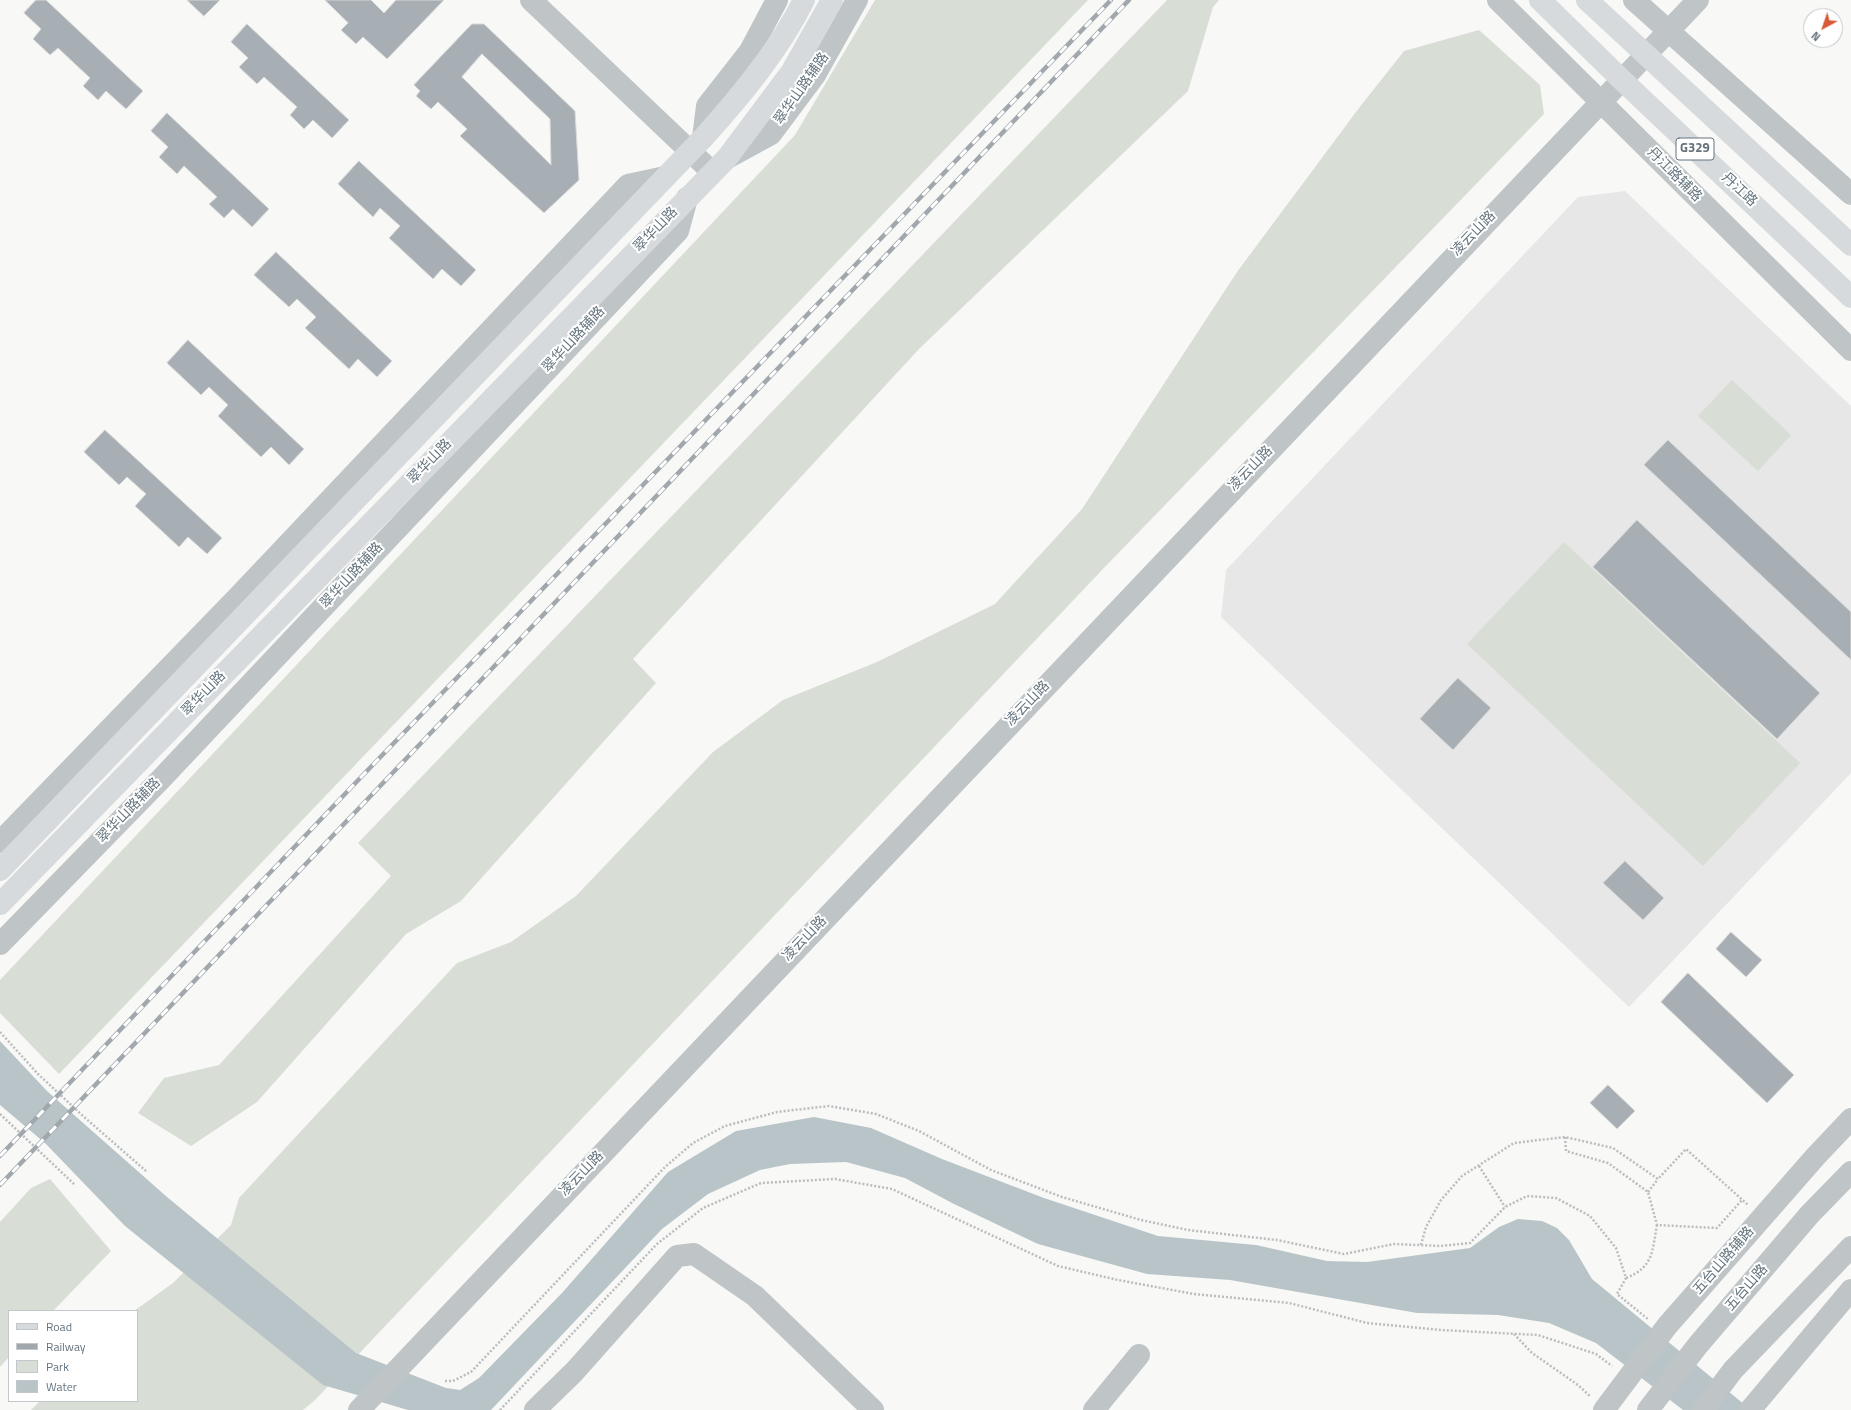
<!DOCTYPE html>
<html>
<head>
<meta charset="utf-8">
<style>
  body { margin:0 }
  #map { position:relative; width:1851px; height:1410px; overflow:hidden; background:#f8f8f6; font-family:"Titillium Web",sans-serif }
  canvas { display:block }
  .legend { position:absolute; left:8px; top:1310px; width:130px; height:92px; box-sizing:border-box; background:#fff; border:1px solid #c1c7cb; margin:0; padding:5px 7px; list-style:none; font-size:12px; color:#65747e }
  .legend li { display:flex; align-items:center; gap:8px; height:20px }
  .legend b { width:20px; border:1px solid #c1c7cb }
  .north { position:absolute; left:1803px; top:8px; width:40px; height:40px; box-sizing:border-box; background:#fff; border:1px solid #c1c7cb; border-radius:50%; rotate:220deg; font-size:11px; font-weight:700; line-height:16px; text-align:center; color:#65747e }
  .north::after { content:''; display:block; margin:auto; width:14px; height:18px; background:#d85936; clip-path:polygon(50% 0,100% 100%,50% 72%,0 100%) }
</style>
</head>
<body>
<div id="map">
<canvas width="1851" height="1410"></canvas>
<ul class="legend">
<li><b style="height:5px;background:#d6dadd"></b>Road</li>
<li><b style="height:5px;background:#a1a8ad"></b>Railway</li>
<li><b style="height:11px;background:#d8ddd5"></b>Park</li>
<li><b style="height:11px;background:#b9c4c8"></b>Water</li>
</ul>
<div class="north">N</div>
</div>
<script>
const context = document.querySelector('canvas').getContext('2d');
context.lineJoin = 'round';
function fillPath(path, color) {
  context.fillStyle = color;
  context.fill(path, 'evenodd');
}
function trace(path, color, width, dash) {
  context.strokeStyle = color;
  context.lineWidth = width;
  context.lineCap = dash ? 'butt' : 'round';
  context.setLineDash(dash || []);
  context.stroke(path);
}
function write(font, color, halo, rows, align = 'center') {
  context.font = font + ' "Titillium Web","Noto Sans SC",sans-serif';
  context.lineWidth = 4;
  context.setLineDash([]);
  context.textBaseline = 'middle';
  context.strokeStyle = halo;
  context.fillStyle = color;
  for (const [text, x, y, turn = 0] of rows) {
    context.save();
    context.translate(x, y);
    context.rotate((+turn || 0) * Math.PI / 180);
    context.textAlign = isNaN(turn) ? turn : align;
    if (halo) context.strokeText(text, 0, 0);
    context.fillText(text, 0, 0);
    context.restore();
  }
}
fillPath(new Path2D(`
  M1625,191L1851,406V773L1629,1007L1221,617L1226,570L1578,197Z`), '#e6e7e6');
fillPath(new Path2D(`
  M875,0H1088L59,1074L0,1013V980L795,135Z
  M1167,0H1219L1213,7L1188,91L919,349L633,659L656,683L461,901L406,934L257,1102L191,1146L138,1113L164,1078L219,1065L391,876L358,843Z
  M1479,30L1540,85L1544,114L1102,570L315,1400L303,1410H31L40,1401H137V1311H134L173,1283L231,1225L239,1198L457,963L511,942L576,896L713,752L783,700L877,662L995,604L1082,509L1237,272L1359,108L1404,51Z
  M1732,380L1791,435L1758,471L1698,416Z
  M1564,542L1800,763L1703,866L1467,644Z
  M50,1179L111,1251L53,1311H9V1357L0,1367V1222L31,1188Z`), '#d8ddd5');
fillPath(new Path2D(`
  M0,1041L47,1091L167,1197L356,1353L446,1388L460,1390L479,1378L562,1293L668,1172L736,1131L814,1117L871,1128L942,1159L1044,1198L1158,1236L1256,1245L1327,1261L1367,1262L1470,1248L1499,1227L1518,1219L1542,1221L1557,1228L1569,1240L1592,1279L1751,1410H1683L1596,1343L1549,1323L1498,1315L1417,1313L1230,1280L1147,1274L1038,1244L954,1204L905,1178L846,1162L790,1164L760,1170L708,1194L662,1229L491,1410H408L323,1385L125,1226L46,1144L0,1105Z`), '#b9c4c8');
const building = new Path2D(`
  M36,0H46L143,91L126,109L106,91L98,100L83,86L90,78L58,48L50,55L33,39L41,29L24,13Z
  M187,0H220L204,16Z
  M325,0H371L384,13L396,0H444L387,59L363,37L356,44L341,30L348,23Z
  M247,24L349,120L332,138L313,120L304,129L290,115L297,107L264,77L257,84L239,67L248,58L231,42Z
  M472,24H484L575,111L579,180L544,213L460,136L467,129L438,102L431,109L416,96L420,91L414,85ZM482,54L550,119L551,165L462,77Z
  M167,113L269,209L252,227L233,209L224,218L209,204L217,197L184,166L177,174L159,157L168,147L151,131Z
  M359,161L476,270L461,286L442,269L433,279L389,238L400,226L380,208L373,217L338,184Z
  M276,252L392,361L377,377L358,359L349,369L305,328L316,317L297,299L289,307L254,275Z
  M188,340L304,449L289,465L271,447L261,457L218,416L228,405L209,387L201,395L167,363Z
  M105,430L222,538L207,554L188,537L179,547L135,506L146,494L127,477L119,485L84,452Z
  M1668,440L1851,612V660L1644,465Z
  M1637,520L1820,693L1777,739L1593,567Z
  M1458,678L1491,708L1453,750L1420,719Z
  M1625,861L1664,898L1643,920L1603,883Z
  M1731,932L1762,960L1746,977L1716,949Z
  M1688,973L1794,1075L1767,1103L1661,1002Z
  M1608,1085L1635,1111L1617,1129L1590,1103Z`);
fillPath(building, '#a7afb4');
trace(building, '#dadad8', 1);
trace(new Path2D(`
  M0,1032L38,1074L83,1116L146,1171
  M0,1114L75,1185
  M1565,1137L1566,1151L1608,1163L1648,1192L1657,1225L1717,1228L1742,1200
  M1479,1166L1505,1207
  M1648,1192L1658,1179
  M1421,1245L1426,1227L1441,1200L1462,1176L1514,1143L1565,1137L1613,1148L1658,1179L1686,1149L1748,1205
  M1626,1278C1654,1267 1652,1251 1657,1225
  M1514,1334L1532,1353L1578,1385L1591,1397
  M445,1381H453L471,1372L665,1167L693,1143L725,1126L777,1112L829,1106L876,1114L919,1131L991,1170L1062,1197L1141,1220L1188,1230L1277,1240L1344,1254L1394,1244L1441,1246L1470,1243L1505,1207L1527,1196L1556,1198L1590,1216L1616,1248L1626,1278L1617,1294L1649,1320
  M500,1410L657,1244L703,1208L761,1183L835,1179L892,1189L1058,1266L1118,1280L1194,1294L1289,1303L1367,1323L1441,1330L1538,1335L1596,1354L1612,1366`), '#babdbf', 2.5, [2, 2]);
trace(new Path2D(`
  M531,0L712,172
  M1498,0L1851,350
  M1634,0L1851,194
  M703,138L707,106L750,51L777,0
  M727,158L771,134L815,75L857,0
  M0,842L238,597L628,185L665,177
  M0,944L161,779L678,231L687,198
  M359,1410L1698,0
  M535,1410L574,1372L677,1256L694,1254L755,1296L873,1410
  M1094,1410L1139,1355
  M1604,1410L1667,1326L1816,1156L1851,1119
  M1648,1410L1698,1345L1810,1214L1851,1172
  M1703,1410L1733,1370L1851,1247
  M1750,1410L1851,1290`), '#bfc4c7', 22);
trace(new Path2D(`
  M0,870L703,138C740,97 780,49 804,0
  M0,904L727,158L792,71L832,0`), '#d6dadd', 22);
trace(new Path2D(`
  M1540,0L1622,80L1851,297
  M1587,0L1851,245`), '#d6dadd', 22);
const rail = new Path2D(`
  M0,1156L364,774L1111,0
  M0,1185L1129,0`);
trace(rail, '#a1a8ad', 4.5);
trace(rail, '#fff', 3, [9]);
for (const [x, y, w] of [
  [1695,149,38]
]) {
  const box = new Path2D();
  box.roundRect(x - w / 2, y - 11, w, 22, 3);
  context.fillStyle = '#fff';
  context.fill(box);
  trace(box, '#65747e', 1);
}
write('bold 13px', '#65747e', null, [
  ["G329",1695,149]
]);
write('14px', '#65747e', '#fff', [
  ["翠华山路辅路",802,89,-55],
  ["丹江路辅路",1674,175,45],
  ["丹江路",1739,190,43],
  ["翠华山路",656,230,-46],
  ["凌云山路",1474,234,-46],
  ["翠华山路辅路",574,340,-47],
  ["翠华山路",430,462,-46],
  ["凌云山路",1251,469,-46],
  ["翠华山路辅路",352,576,-47],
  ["翠华山路",204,694,-46],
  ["凌云山路",1028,704,-46],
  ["翠华山路辅路",129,811,-46],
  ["凌云山路",805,939,-46],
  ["凌云山路",582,1174,-46],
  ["五台山路辅路",1724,1261,-49],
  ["五台山路",1747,1288,-49]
]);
</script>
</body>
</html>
